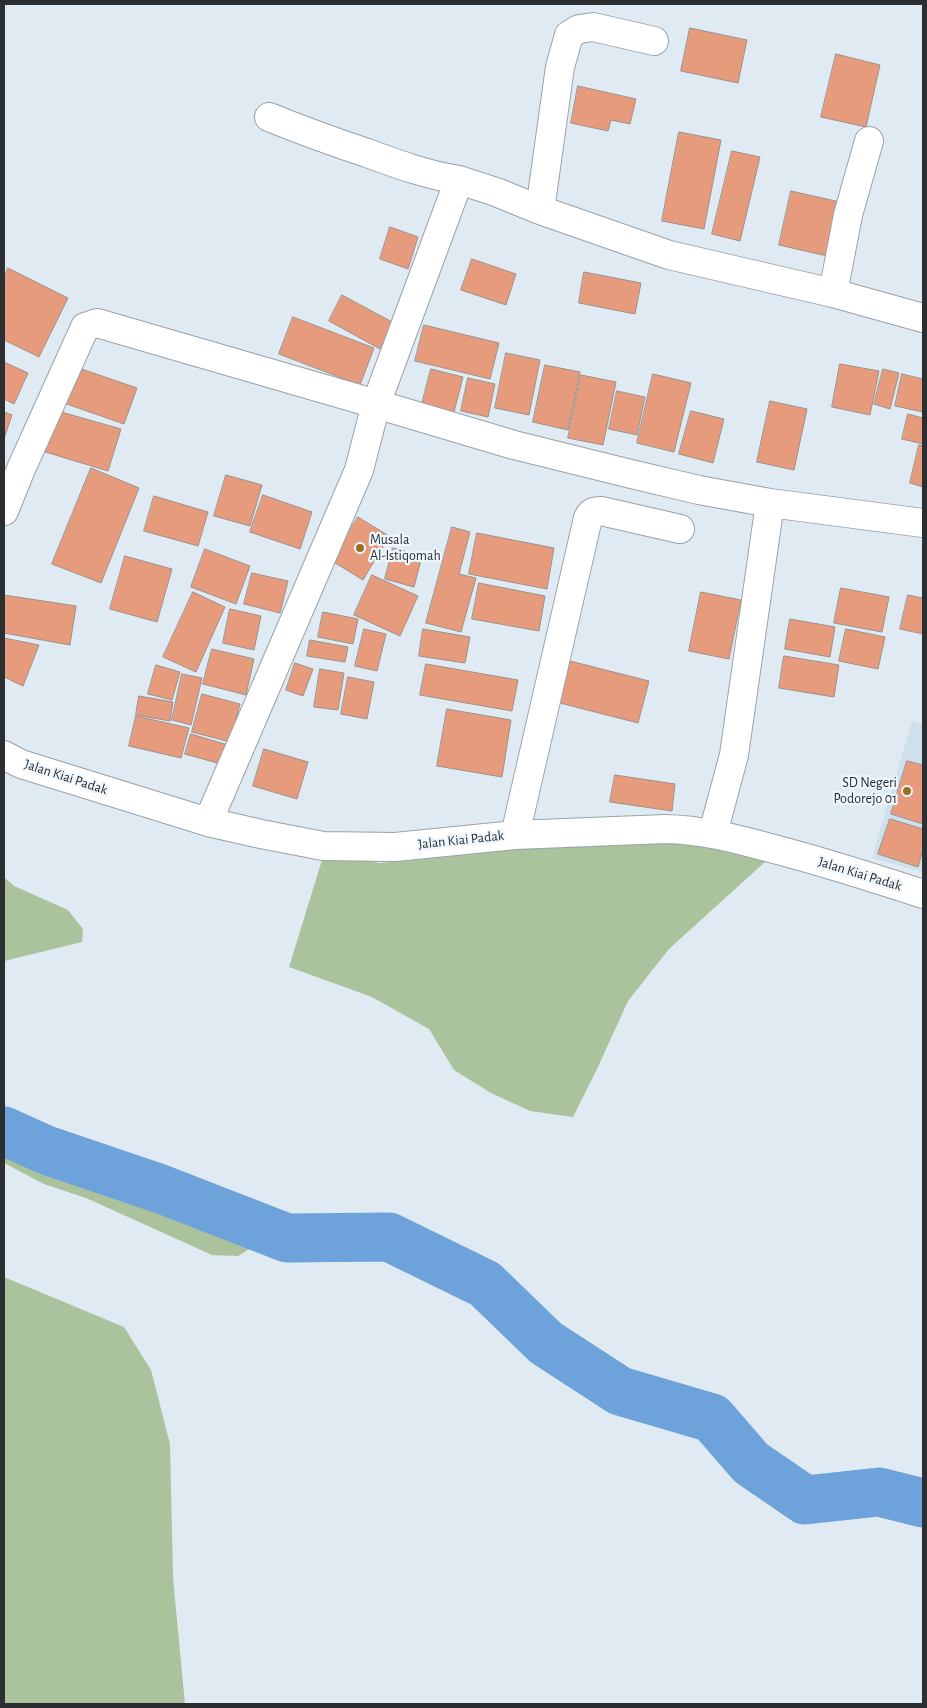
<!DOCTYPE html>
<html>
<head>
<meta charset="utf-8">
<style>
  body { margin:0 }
  #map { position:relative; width:927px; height:1708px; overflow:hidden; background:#e0eaf2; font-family:"Alegreya Sans",sans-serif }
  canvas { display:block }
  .frame { position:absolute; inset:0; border:5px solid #2b2f32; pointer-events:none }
</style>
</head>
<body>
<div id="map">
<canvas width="927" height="1708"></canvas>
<div class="frame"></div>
</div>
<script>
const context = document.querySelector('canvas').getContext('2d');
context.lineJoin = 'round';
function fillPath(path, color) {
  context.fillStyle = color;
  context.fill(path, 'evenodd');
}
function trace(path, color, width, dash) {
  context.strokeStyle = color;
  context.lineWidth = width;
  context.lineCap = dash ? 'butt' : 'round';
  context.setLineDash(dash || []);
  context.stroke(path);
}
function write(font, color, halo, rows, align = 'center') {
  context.font = font + ' "Alegreya Sans",sans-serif';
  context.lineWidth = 4.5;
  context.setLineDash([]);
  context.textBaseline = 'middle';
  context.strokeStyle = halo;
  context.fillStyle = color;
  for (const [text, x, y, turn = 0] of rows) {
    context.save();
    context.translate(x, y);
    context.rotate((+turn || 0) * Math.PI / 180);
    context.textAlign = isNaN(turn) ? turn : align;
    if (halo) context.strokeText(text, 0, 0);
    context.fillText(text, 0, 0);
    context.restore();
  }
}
fillPath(new Path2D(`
  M912,721L923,724V872L872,858Z`), '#cfe0ed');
fillPath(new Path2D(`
  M643,831L766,861L669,949L628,1001L597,1069L573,1117L530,1111L491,1093L454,1070L429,1029L372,997L289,967L326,847L379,863L424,859L463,846Z
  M4,877L14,886L68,910L83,929L82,942L4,961Z
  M4,1116L57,1140L208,1196L259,1243L238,1256L212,1255L86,1198L44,1184L4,1163Z
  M4,1277L124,1327L151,1370L170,1444L173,1578L185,1704H4Z`), '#aac39d');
trace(new Path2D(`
  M4,1131L46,1150L161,1189L287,1238L389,1237L485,1284L546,1343L620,1391L712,1418L751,1463L805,1500L879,1492L923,1503`), '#6da3da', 49);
const building = new Path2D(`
  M690,28L747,40L738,83L681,71Z
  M836,54L880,65L866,127L821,117Z
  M578,86L636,99L630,124L611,120L608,131L571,123Z
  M679,132L721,140L704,229L662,221Z
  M732,151L760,157L740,241L712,234Z
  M791,191L840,202L827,256L779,245Z
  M390,227L418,237L408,269L380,259Z
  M472,259L516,274L506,305L461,290Z
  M8,268L68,298L39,357L4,340V277Z
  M584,272L641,283L635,314L579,303Z
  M342,295L394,323L380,349L329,321Z
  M293,317L374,348L360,385L279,354Z
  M424,325L499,343L490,379L415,361Z
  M506,353L540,360L529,415L495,408Z
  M4,362L28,373L14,404L4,399Z
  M840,364L879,371L870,415L832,407Z
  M545,365L580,372L568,430L533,422Z
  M73,366L137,388L124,424L61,402Z
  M431,369L463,377L454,412L422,404Z
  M883,369L899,373L890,409L874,404Z
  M653,374L691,383L674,452L637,443Z
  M902,374L923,379V412L895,406Z
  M581,375L616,382L603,445L568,438Z
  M468,378L495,384L488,417L461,411Z
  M617,391L645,397L637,435L609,429Z
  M770,401L807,409L794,470L757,462Z
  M54,410L121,429L108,471L42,451Z
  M691,411L724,419L713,463L679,454Z
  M4,412L12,415L4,439Z
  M908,414L923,418V444L902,439Z
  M919,445L923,446V487L910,483Z
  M91,468L139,488L101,583L52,564Z
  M226,475L262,485L250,526L214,516Z
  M263,495L312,512L300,549L250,532Z
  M154,496L208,512L198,546L144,531Z
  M358,517L389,536L363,580L332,561Z
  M452,527L470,532L459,574L476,578L461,632L426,623Z
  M477,533L554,548L547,589L469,574Z
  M393,548L422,556L414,587L385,579Z
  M205,549L250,566L236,604L191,587Z
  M125,556L172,569L157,622L110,609Z
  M252,573L288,581L280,613L244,604Z
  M372,575L418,596L400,636L354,615Z
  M479,583L545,596L539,631L472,619Z
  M841,588L889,597L882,632L834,623Z
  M193,592L225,607L196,672L163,657Z
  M701,592L741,600L729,659L689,651Z
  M4,595L76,606L70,645L4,633Z
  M908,595L923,598V634L900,629Z
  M230,609L261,616L254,650L223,643Z
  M323,612L358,619L353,644L318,637Z
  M790,619L835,627L830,657L785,649Z
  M364,629L386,634L377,671L355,666Z
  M423,629L470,637L465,663L419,656Z
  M846,629L885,637L878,669L839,661Z
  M4,638L39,645L23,686L4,677Z
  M310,640L348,647L345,662L307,656Z
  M212,649L254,659L246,695L203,684Z
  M784,656L839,665L834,697L779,688Z
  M570,661L649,681L638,723L560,703Z
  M295,663L313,669L303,696L286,690Z
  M426,664L518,680L512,711L420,695Z
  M156,665L180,672L172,700L148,694Z
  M320,669L344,673L338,710L314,707Z
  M182,674L202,678L191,725L172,720Z
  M348,677L374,682L367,719L341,714Z
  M202,694L240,704L230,742L192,732Z
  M139,696L173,702L170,721L136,715Z
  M447,709L511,720L502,777L437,766Z
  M136,716L189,728L181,758L129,746Z
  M191,734L228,745L221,764L185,754Z
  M264,749L308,762L297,799L253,786Z
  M907,761L923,765V824L891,814Z
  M615,775L675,784L672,811L610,802Z
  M890,819L923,829V850L918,867L878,854Z`);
fillPath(building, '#e69c7c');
trace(building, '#9c908c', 1);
const minor = new Path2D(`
  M269,117C301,130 334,142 367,153C397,164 427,175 459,180
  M540,210L560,67L569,35L579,29L593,27L654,41
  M833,293L848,215L869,141
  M4,511L21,469L85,327L97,323L376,404L514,445L631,474L699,490L770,503L923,523
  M4,755L21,764L208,822L261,834L323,846L395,847L515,835L665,829C705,830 736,839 774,849C824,862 874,878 923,894
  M208,822L359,470L376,404L459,180L496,192L540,210L669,255L833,293L923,318
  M713,833L734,755L770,503
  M515,835L588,518C591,512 594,511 601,511L680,529`);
trace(minor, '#99a2a9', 30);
trace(minor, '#fff', 28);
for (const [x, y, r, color] of [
  [360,548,5,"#9f6c23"],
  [907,791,5,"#9f6c23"]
]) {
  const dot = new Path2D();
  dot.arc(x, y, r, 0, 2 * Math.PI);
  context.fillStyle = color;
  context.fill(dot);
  trace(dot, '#eff7fe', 2);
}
write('14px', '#2b2f32', '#eff7fe', [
  ["Musala",370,540],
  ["Al-Istiqomah",370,556],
  ["SD Negeri",897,783,"right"],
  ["Podorejo 01",897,799,"right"]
], 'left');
write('14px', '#2b2f32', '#eff7fe', [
  ["Jalan Kiai Padak",66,777,18],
  ["Jalan Kiai Padak",461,840,-6],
  ["Jalan Kiai Padak",860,874,17]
]);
</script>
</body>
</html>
